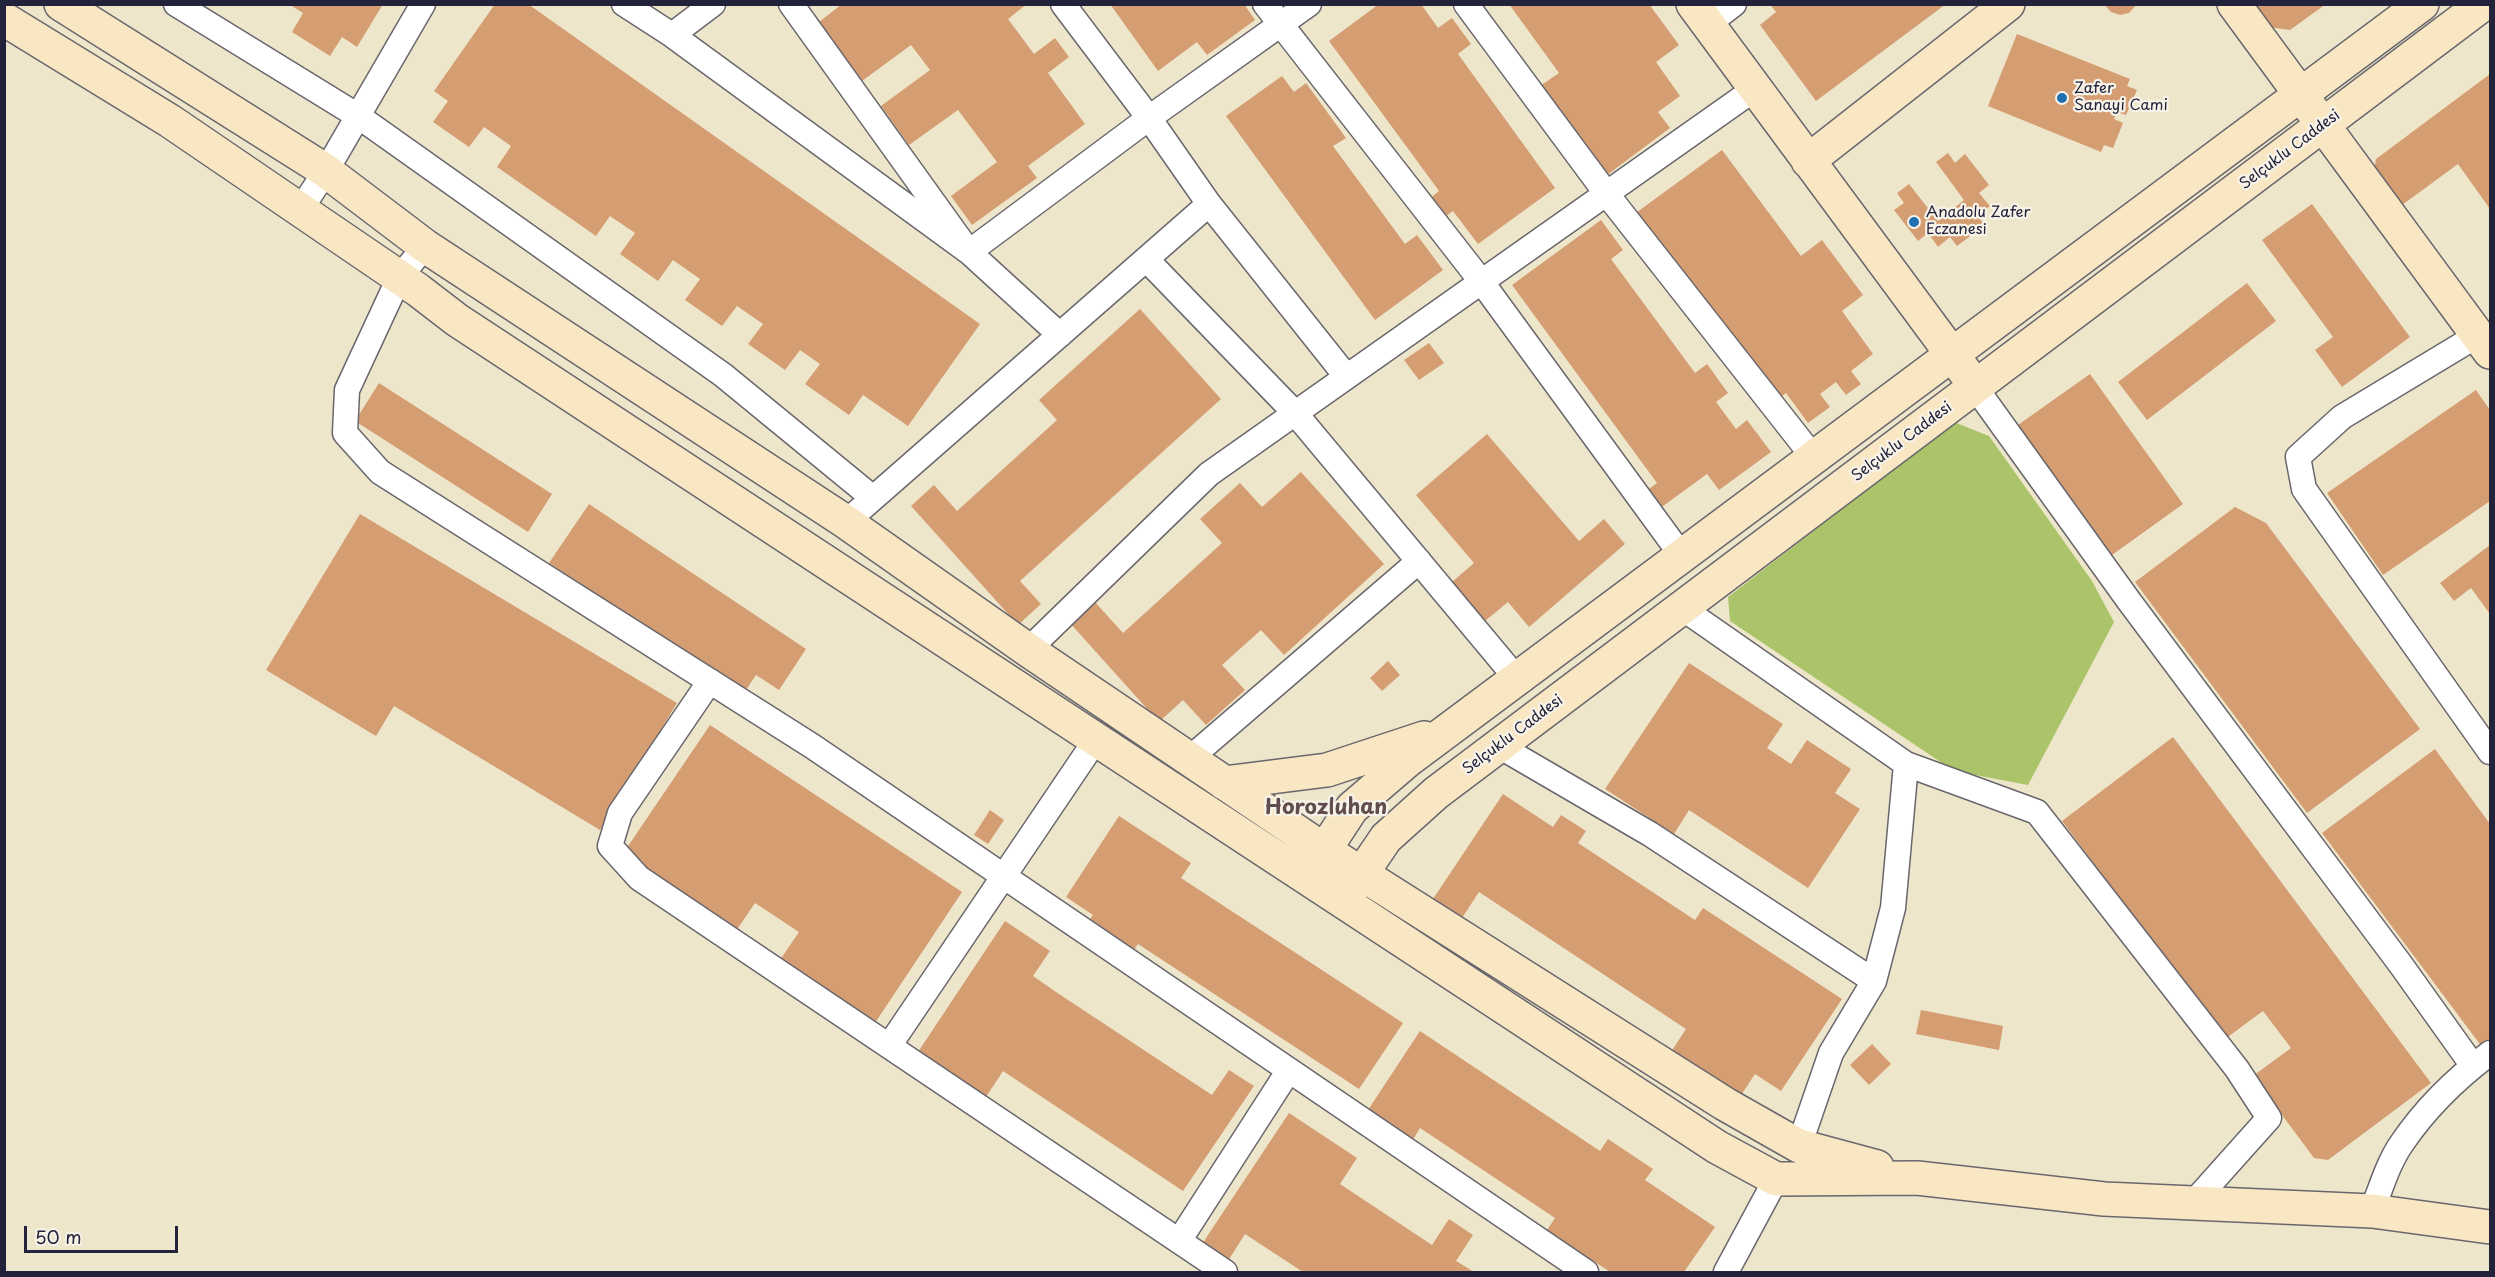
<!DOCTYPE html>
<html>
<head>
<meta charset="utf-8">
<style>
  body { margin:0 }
  #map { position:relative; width:2495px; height:1277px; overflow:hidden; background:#eee6cb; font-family:"Playpen Sans",sans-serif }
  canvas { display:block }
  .frame { position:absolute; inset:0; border:6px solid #22223b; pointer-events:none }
  .scale { position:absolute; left:24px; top:1226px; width:154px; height:27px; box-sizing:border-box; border:3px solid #22223b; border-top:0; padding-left:8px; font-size:18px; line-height:21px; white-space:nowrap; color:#22223b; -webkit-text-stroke:4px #f7f3e8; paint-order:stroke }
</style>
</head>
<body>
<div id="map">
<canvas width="2495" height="1277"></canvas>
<div class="frame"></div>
<div class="scale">50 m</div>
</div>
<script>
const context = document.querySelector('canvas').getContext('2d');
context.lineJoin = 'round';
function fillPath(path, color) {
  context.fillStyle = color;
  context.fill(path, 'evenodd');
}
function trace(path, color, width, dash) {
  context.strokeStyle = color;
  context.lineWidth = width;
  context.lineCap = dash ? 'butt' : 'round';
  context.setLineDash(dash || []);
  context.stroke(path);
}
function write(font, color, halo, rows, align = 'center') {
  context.font = font + ' "Playpen Sans",sans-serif';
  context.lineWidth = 4.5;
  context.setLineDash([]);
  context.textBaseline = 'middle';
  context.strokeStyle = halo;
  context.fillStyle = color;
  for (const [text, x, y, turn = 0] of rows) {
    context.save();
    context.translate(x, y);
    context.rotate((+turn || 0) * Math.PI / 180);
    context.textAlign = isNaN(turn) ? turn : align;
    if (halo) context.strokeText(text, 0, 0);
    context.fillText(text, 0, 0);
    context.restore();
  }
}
fillPath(new Path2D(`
  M1954,422L1989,436L2092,581L2114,622L2028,785L1954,771L1730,621L1728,597Z`), '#acc469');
fillPath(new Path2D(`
  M289,4H383L357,47L342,37L330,56L292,32L303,13Z
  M495,4H528L980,324L908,426L863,395L849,415L805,384L820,364L800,350L785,370L748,344L763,324L737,306L722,326L685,300L700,279L673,260L658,281L620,254L635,233L610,216L596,236L497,167L511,146L484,127L469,147L433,122L448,101L434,91Z
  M842,4H1027L1008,19L1034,54L1055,38L1069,57L1048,73L1085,124L1028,166L1037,178L972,225L951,196L997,162L958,110L909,145L881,106L930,70L911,45L862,81L819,22Z
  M1110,4H1244L1255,20L1207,55L1197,42L1158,71Z
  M1379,4H1421L1438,28L1452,18L1471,44L1458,54L1555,188L1478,244L1453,211L1442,219L1428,200L1439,191L1329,41Z
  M1509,4H1649L1679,45L1656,62L1680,96L1658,112L1670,128L1603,178L1537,88L1559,73Z
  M1770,4H1946L1816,101L1760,25L1776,12Z
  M2104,4H2137L2129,13L2120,15L2111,12Z
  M2246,4H2326L2290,30L2261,26Z
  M2017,34L2130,79L2127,86L2137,90L2126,115L2117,112L2114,119L2123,123L2113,148L2104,145L2101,152L1988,106Z
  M2490,74V209L2458,164L2398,208L2373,175L2376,159Z
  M1282,76L1294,92L1306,83L1346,138L1333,146L1405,244L1417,235L1443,270L1375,320L1226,116Z
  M1722,150L1801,256L1822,240L1863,295L1842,311L1873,354L1851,371L1861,384L1846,395L1836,382L1820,394L1830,407L1808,423L1786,393L1773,403L1633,215Z
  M1948,153L1955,163L1965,154L1989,185L1979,193L1990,206L1977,216L1985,225L1957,246L1950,237L1938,247L1928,233L1918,241L1894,210L1904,203L1897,193L1909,184L1938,221L1964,200L1936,162Z
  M2312,204L2410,337L2342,387L2315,350L2333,337L2262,240Z
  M1601,220L1623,250L1611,259L1695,373L1707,364L1728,393L1716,402L1736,429L1747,420L1771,452L1719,490L1707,474L1659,509L1646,491L1657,483L1512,285Z
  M2247,283L2276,321L2147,420L2118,382Z
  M1140,309L1221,399L1020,581L1041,604L1018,625L911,506L934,485L957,511L1057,420L1039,400Z
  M1429,343L1444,363L1419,380L1404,360Z
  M2090,374L2183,504L2112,555L2018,425Z
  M379,383L552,494L528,532L355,421Z
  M2476,390L2490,410V501L2383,575L2327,493Z
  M1487,434L1579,541L1604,519L1625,544L1529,627L1508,602L1485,621L1452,582L1474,563L1416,495Z
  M1301,472L1384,564L1284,655L1261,630L1222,665L1245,690L1206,725L1183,700L1159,722L1069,622L1094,601L1123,633L1222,543L1200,519L1240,483L1262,507Z
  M589,504L806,649L779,690L756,675L744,693L549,563Z
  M2235,507L2266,523L2420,729L2307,813L2135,582Z
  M360,514L677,703L600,830L394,706L376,736L266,670Z
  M2490,545V614L2471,588L2454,601L2440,583Z
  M1388,661L1400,675L1382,691L1370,678Z
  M1689,663L1783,724L1767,748L1791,764L1807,740L1851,769L1835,793L1860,809L1808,888L1689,810L1674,834L1605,789Z
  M710,725L962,892L875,1023L780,960L799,932L755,903L736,931L622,855Z
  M2173,737L2431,1083L2328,1160L2314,1158L2253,1076L2291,1048L2263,1011L2225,1039L2062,821Z
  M2435,749L2490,824V1041L2482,1047L2322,833Z
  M1503,794L1553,827L1561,815L1586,831L1578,843L1695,920L1703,908L1842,999L1781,1091L1755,1074L1738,1100L1669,1055L1686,1029L1479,892L1462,918L1433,899Z
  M990,810L1004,820L988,844L974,835Z
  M1119,816L1191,863L1181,878L1403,1023L1359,1089L1138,944L1129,957L1084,928L1093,915L1066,897Z
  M1005,921L1050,951L1033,976L1056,992L1212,1095L1229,1070L1254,1086L1183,1191L1003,1071L986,1097L918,1052Z
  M1921,1010L2003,1026L1999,1050L1916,1034Z
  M1420,1031L1600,1151L1608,1139L1653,1169L1645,1180L1715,1227L1684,1272H1610L1547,1230L1555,1218L1420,1128L1411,1143L1366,1113Z
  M1872,1044L1891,1064L1869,1085L1850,1065Z
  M1289,1113L1357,1158L1340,1184L1432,1245L1449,1219L1473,1235L1456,1261L1474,1272H1303L1245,1234L1228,1261L1202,1244Z`), '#d59d72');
const street = new Path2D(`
  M176,4L358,116L723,375L873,498
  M624,4L672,35L969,252L1060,335
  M791,4L969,252L1149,118L1309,4
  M1063,4L1149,118L1209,204L1346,376
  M1265,4L1481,281L1682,556
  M1466,4L1606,193L1814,458
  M1708,24L1734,4
  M672,35L713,4
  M300,210L326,171L423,4
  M425,246L399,278L347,390L345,433L380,472L812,746L1586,1272
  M1146,259L1295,413L1517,679
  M2478,335L2342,417L2298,457L2304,489L2490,752
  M1975,387L2129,601L2401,965L2473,1066
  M846,522L1209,204
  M1682,608L1906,764L2037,812L2237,1069L2269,1118L2193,1203
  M1028,650L1209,474L1756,88
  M710,681L620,813L610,846L639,878L1225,1272
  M1499,746L1650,834L1874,981
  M1189,759L1419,561
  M889,1046L1095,741
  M1799,1146L1831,1053L1874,981L1893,908L1906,764
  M2372,1211C2381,1188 2388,1163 2402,1143C2425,1109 2458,1077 2490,1053
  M1179,1241L1289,1070
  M1726,1272L1776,1179`);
const secondary = new Path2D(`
  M61,4L326,171L425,246L846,522L1028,650L1324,850L1725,1104L1799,1146L1877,1167
  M1693,4L1965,372
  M2234,4L2490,352
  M4,19L170,121L418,290L457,320L1717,1147L1776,1179L1917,1178L2104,1199L2372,1211L2490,1227
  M1808,161L2008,4
  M1224,783L1327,770L1424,738
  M1312,869L1352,808L1408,760L2422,4
  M1350,891L1386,838L1436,793L2483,4`);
trace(street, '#69676d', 27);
trace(secondary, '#69676d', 36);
trace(street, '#fff', 24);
trace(secondary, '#f9e7c3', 33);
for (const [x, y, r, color] of [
  [2062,98,6,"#1f6fb2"],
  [1914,222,6,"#1f6fb2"]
]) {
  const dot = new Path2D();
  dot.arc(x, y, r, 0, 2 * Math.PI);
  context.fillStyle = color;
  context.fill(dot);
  trace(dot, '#f7f3e8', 2);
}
write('15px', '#22223b', '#f7f3e8', [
  ["Zafer",2074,89],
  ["Sanayi Cami",2074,106],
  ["Anadolu Zafer",1926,213],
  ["Eczanesi",1926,230]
], 'left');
write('15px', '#22223b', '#f7f3e8', [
  ["Selçuklu Caddesi",2290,150,-37],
  ["Selçuklu Caddesi",1902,442,-37],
  ["Selçuklu Caddesi",1513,735,-37]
]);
write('bold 21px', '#614d4e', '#f7f3e8', [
  ["Horozluhan",1326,808]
]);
</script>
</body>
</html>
